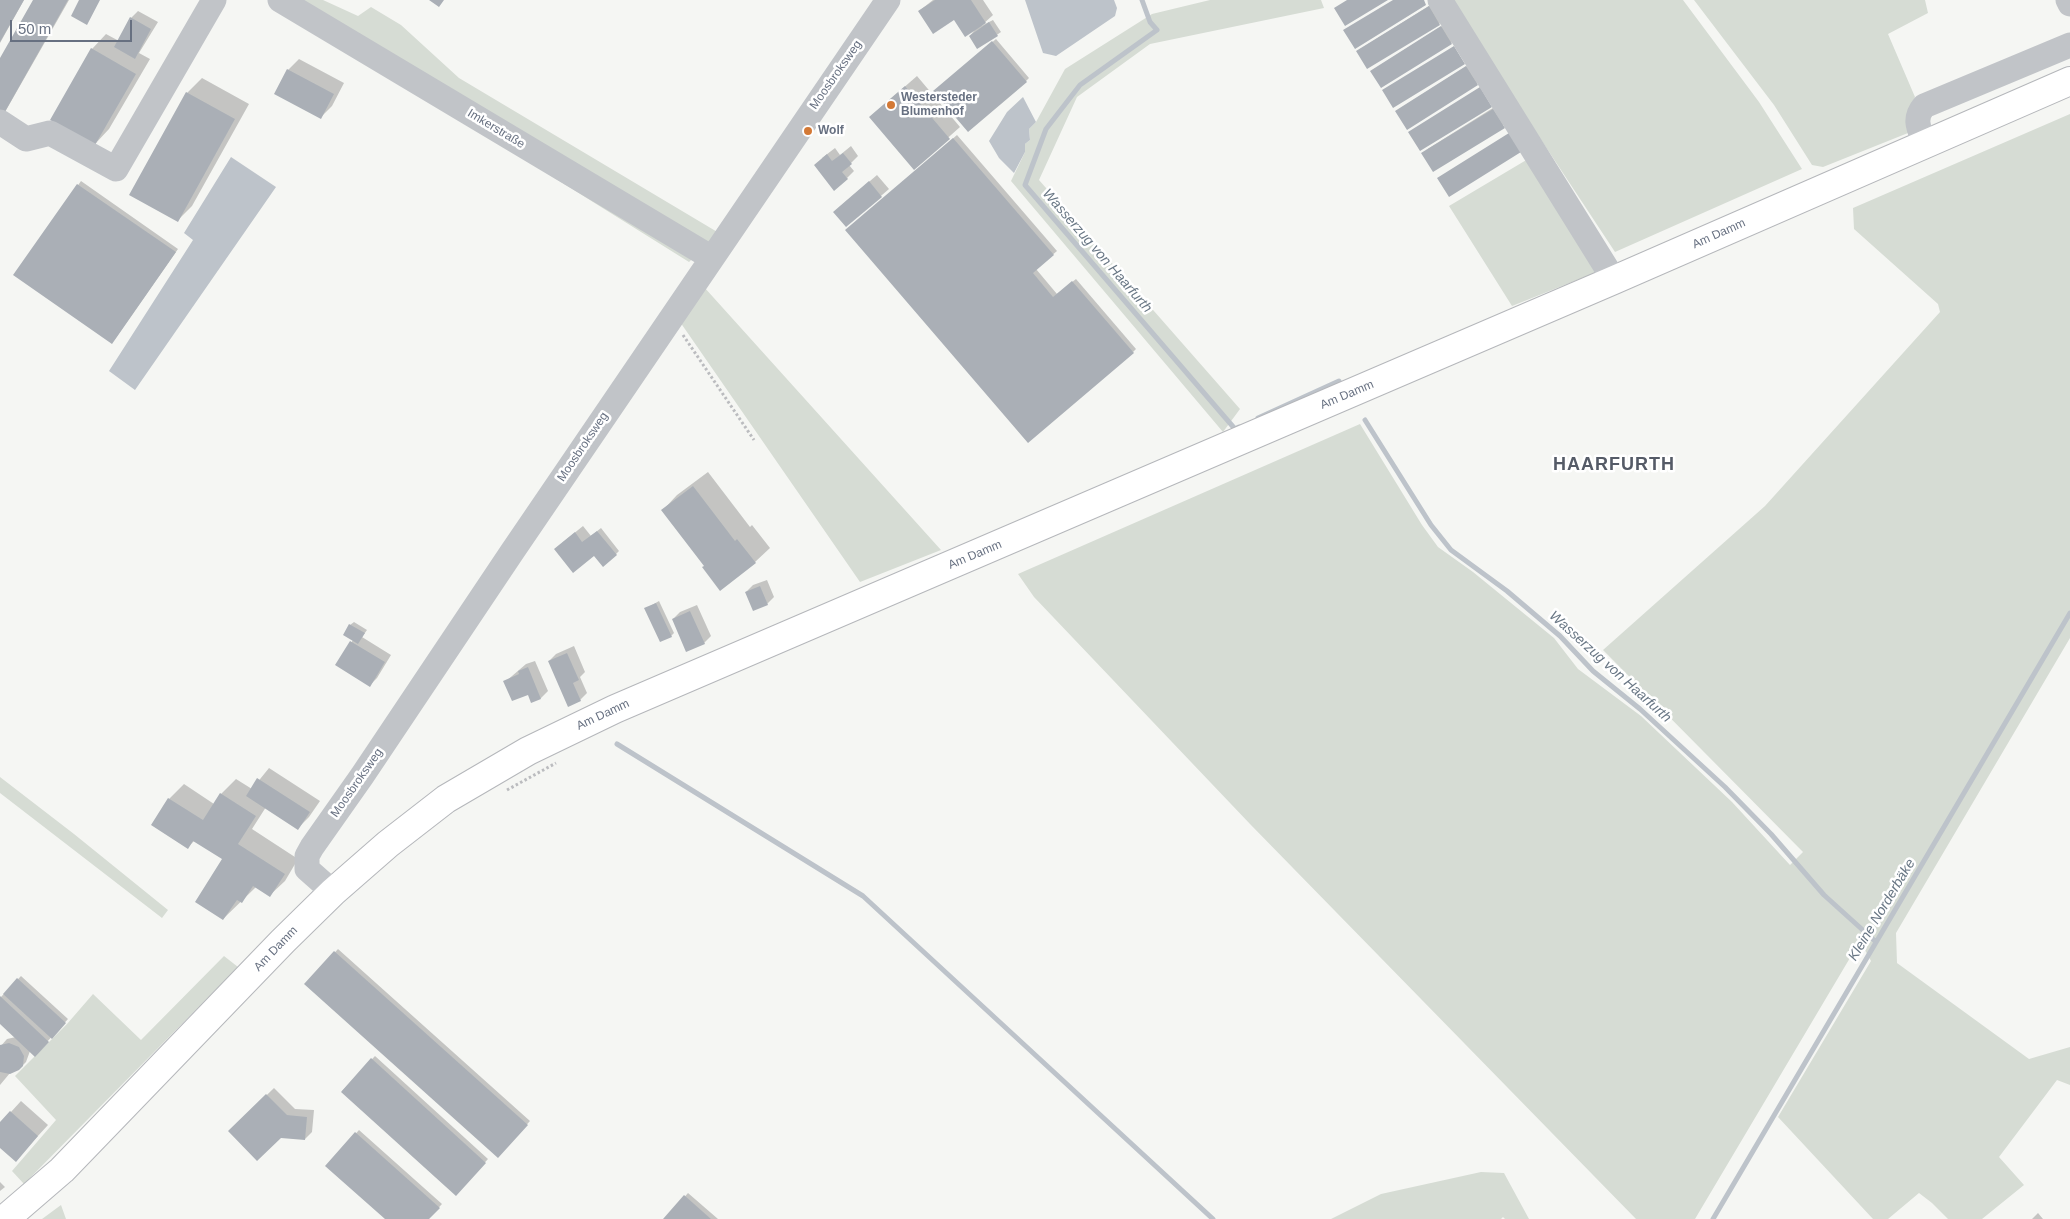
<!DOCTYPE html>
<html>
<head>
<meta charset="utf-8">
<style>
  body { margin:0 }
  #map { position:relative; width:2070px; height:1219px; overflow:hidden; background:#f5f6f3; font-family:Helvetica,sans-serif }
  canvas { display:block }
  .scale { position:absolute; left:10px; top:20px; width:122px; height:22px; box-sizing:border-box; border:2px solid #677081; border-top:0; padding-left:6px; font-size:15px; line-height:18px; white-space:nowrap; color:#677081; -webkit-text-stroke:4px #fff; paint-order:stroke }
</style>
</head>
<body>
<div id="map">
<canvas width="2070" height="1219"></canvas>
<div class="scale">50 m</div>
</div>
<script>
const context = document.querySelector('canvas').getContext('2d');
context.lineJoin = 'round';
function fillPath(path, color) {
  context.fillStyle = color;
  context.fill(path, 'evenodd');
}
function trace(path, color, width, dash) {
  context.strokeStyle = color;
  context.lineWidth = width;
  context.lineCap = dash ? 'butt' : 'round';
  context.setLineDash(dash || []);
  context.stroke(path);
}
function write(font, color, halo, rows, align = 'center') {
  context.font = font + ' Helvetica,sans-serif';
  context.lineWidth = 5;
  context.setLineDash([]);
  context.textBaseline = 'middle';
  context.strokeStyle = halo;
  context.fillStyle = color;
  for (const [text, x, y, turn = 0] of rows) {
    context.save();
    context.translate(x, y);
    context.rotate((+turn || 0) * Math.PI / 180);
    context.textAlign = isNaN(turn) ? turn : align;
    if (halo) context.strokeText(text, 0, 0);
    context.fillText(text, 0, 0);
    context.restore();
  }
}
fillPath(new Path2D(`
  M293,0H323L358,16L371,7L401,25L459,78L719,233L689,262L377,67Z
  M1210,0H1321L1324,8L1150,44L1077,97L1039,180L1240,409L1223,432L1011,181L1025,152V144L1030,140L1029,129L1036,122L1065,69L1152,14Z
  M1449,0H1683L1759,102L1802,169L1615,252Z
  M1694,0H1925L1928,13L1888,34L1915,97L1908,114L1913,131L1823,167L1812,165L1774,105Z
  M2070,114V638L1896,933L1897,963L2029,1059L2070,1047V1085L2057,1080L1999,1157L2024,1185L1982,1219H1948L1932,1203L1919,1193L1888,1219H1873L1778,1117L1871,961L1860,941L1695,1219H1636L1250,824L1034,597L1018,574L1360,424L1422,525L1438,547L1473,572L1554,638L1578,669L1641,716L1732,802L1790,865L1803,852L1603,650L1765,506L1940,312L1938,304L1854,229L1853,208Z
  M1528,159L1602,270L1512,306L1449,206Z
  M704,287L941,550L860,582L678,319Z
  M0,777L74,834L168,910L162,918L0,793Z
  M224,956L238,967L24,1184L12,1171L56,1120L15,1076L67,1024L93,994L141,1040Z
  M1481,1172L1504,1173L1529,1219H1505L1503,1217L1501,1219H1331L1381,1194Z
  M61,1205L66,1219H42Z`), '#d6dcd4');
fillPath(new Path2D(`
  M1025,0H1114L1117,8L1115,16L1056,56L1043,53Z
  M1023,97L1036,122L1029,129L1030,140L1025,144V152L1014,173L999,158L989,141L1007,112Z
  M231,157L276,187L135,390L109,371L193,240L184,233Z`), '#bdc3ca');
fillPath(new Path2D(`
  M0,0H24L0,43Z
  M35,0H69L5,112L0,61Z
  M933,0H983L993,15L981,26L993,20L1001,32L978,48L970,36L976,28L955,19L919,11Z
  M1432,4L1442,21L1439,24L1357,51Z
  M138,11L158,22L139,53L150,59L109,129L95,144L92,49L106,34L119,41L131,18Z
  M1445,24L1455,40L1451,43L1371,71Z
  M996,39L1029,78L1026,81L938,88Z
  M299,59L344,83L332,106L321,117L288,70Z
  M1470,64L1481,81L1407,128L1396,111Z
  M917,76L960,127L914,168L870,117Z
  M202,78L249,104L192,206L177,221L187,93Z
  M1496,106L1507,124L1426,150Z
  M957,135L1057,251L1036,269L1057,294L1076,279L1136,349L1133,352L850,227Z
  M851,146L858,156L849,165L854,171L847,178L822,158L835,148L840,155Z
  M877,175L889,189L846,226L842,205Z
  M81,181L178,249L115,339L15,275Z
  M708,472L750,527L752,525L770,548L755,562L706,566L663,510L677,495Z
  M583,526L591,536L601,528L619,551L616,554H594L562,543Z
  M767,580L774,597L767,604L746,592L753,585Z
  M659,601L674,633L671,636L645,609Z
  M697,605L711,636L704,643L673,619L680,612Z
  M354,622L367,630L362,637L391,655L377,678L370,685L337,665L353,640L350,625Z
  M574,646L585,672L580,677L587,693L580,700L549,661L556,654Z
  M535,661L548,691L541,698L532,701L528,693L505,682L526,664Z
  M269,768L320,801L309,817L298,828L266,807L252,829L298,859L285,881L270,895L256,887L223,919L224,859L195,840L188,847L169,799L184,784L214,804L221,794L236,779L252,789Z
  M338,949L530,1121L498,1156L306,984Z
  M21,976L68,1019L35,1055L30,1051L26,1062L19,1069L10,1073L0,1085V1047L7,1039L16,1037L0,1022V998Z
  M375,1056L488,1159L456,1194L342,1091Z
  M274,1088L295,1109L314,1110L312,1132L305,1139L230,1131Z
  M21,1101L48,1125L26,1149L0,1146V1124Z
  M359,1130L442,1204L428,1219H386L327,1166Z
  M0,1182L5,1187L0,1191Z
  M688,1193L718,1219H665Z
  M2038,1213L2043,1219H2032Z`), '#0003');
trace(new Path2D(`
  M1142,0L1150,22L1157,30L1080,85L1046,129L1025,185L1235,429L1239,427
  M1258,418L1339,381
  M1365,420L1431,525L1451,550L1507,591L1560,636L1593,671L1640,709L1725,787L1771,834L1824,895L1876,942
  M617,744L863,896L1213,1219
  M1713,1219L2070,613`), '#bdc3ca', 5);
fillPath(new Path2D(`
  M0,0H24L0,42Z
  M33,0H68L2,117L0,115V58Z
  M79,0H100L87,25L71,16Z
  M429,0H444L439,7Z
  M935,0H971L986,23L965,37L954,20L933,34L918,11Z
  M1347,0H1388L1345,26L1334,8Z
  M1393,0H1424L1426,5L1355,49L1343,30Z
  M1429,6L1440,25L1367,69L1356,51Z
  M130,17L151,29L135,59L114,47Z
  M989,22L998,36L977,49L969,36Z
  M1441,26L1452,44L1381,88L1370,71Z
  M992,41L1027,82L968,132L933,91Z
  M1454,46L1465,64L1393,108L1382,90Z
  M91,48L136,74L95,145L50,120Z
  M1466,66L1478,85L1407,130L1395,111Z
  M287,69L334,94L321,119L274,94Z
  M905,86L950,139L914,170L869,117Z
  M1480,87L1492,107L1420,151L1408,132Z
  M186,92L235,119L178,222L129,195Z
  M1493,109L1505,128L1433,172L1421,153Z
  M1509,133L1521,152L1449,197L1437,178Z
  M953,138L1054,255L1033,273L1053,297L1072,281L1134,353L1028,443L845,230Z
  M843,153L852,164L842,172L848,179L834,191L814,165L827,154L832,161Z
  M869,181L882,197L846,227L833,212Z
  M77,184L176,252L112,344L13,275Z
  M693,486L735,541L737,539L756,563L720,591L702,567L704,566L661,510Z
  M597,531L617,555L603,567L594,556L573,573L554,549L575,532L582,542Z
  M760,586L768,605L753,611L745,592Z
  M656,603L672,637L660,642L644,608Z
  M690,611L705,644L686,652L672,619Z
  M349,624L365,633L358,644L343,635Z
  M350,641L385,662L370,687L335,665Z
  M567,653L579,680L573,683L581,701L568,707L548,661Z
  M528,667L541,699L531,703L528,695L512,701L503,681L519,674L518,671Z
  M257,778L310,812L298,830L246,796Z
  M220,793L256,816L238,844L285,874L270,897L253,886L242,903L237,900L223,920L195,902L222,859L193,841L188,849L151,825L168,798L203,820Z
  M334,951L528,1125L498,1158L304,984Z
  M17,978L66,1023L52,1039L3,994Z
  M0,996L49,1042L35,1057L0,1024Z
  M9,1043L19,1047L24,1056L23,1066L19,1070L10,1074L0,1072V1045Z
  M371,1058L486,1163L456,1196L341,1092Z
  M266,1094L287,1115L307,1117L305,1140L281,1138L257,1161L228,1131Z
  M10,1111L38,1136L16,1162L0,1148V1122Z
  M355,1132L440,1208L429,1219H385L325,1166Z
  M684,1195L711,1219H663Z`), '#aaafb6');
const major = new Path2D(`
  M5,1219L62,1170L283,941L333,892L388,844L446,799L528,751L615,709L1614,280L2070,81`);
trace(major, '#b5b7bb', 30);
trace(new Path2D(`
  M683,335L754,440
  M507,790L556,763`), '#bbbcbf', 3, [2.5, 2.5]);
trace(new Path2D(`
  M280,0L712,258
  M1440,0L1614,280
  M2068,0L2070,4
  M0,122L26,139L50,133L116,169L214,0
  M1925,144C1919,129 1913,119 1924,106L2070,45
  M333,892L307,869V856L312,847L362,776L512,552L888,0`), '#c1c4c8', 25);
trace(major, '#fff', 28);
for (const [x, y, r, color] of [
  [891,105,5,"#d37936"],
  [808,131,5,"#d37936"]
]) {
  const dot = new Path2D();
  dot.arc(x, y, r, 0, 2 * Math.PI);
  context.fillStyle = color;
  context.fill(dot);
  trace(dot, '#fff', 2);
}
write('12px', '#677081', '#fff', [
  ["Moosbroksweg",836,75,-55],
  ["Imkerstraße",496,129,31],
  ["Am Damm",1719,234,-24],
  ["Am Damm",1347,395,-23],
  ["Moosbroksweg",583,447,-56],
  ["Am Damm",975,555,-23],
  ["Am Damm",603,715,-25],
  ["Moosbroksweg",357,783,-55],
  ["Am Damm",276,949,-46]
]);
write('bold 12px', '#677081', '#fff', [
  ["Westersteder",901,98],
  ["Blumenhof",901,112],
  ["Wolf",818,131]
], 'left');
write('italic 14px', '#697785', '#fff', [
  ["Wasserzug von Haarfurth",1097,251,49],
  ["Wasserzug von Haarfurth",1610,667,42],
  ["Kleine Norderbäke",1882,910,-59]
]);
context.letterSpacing = '1px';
write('bold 18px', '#555b67', '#fff', [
  ["HAARFURTH",1614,465]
]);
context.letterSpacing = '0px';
</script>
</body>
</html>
